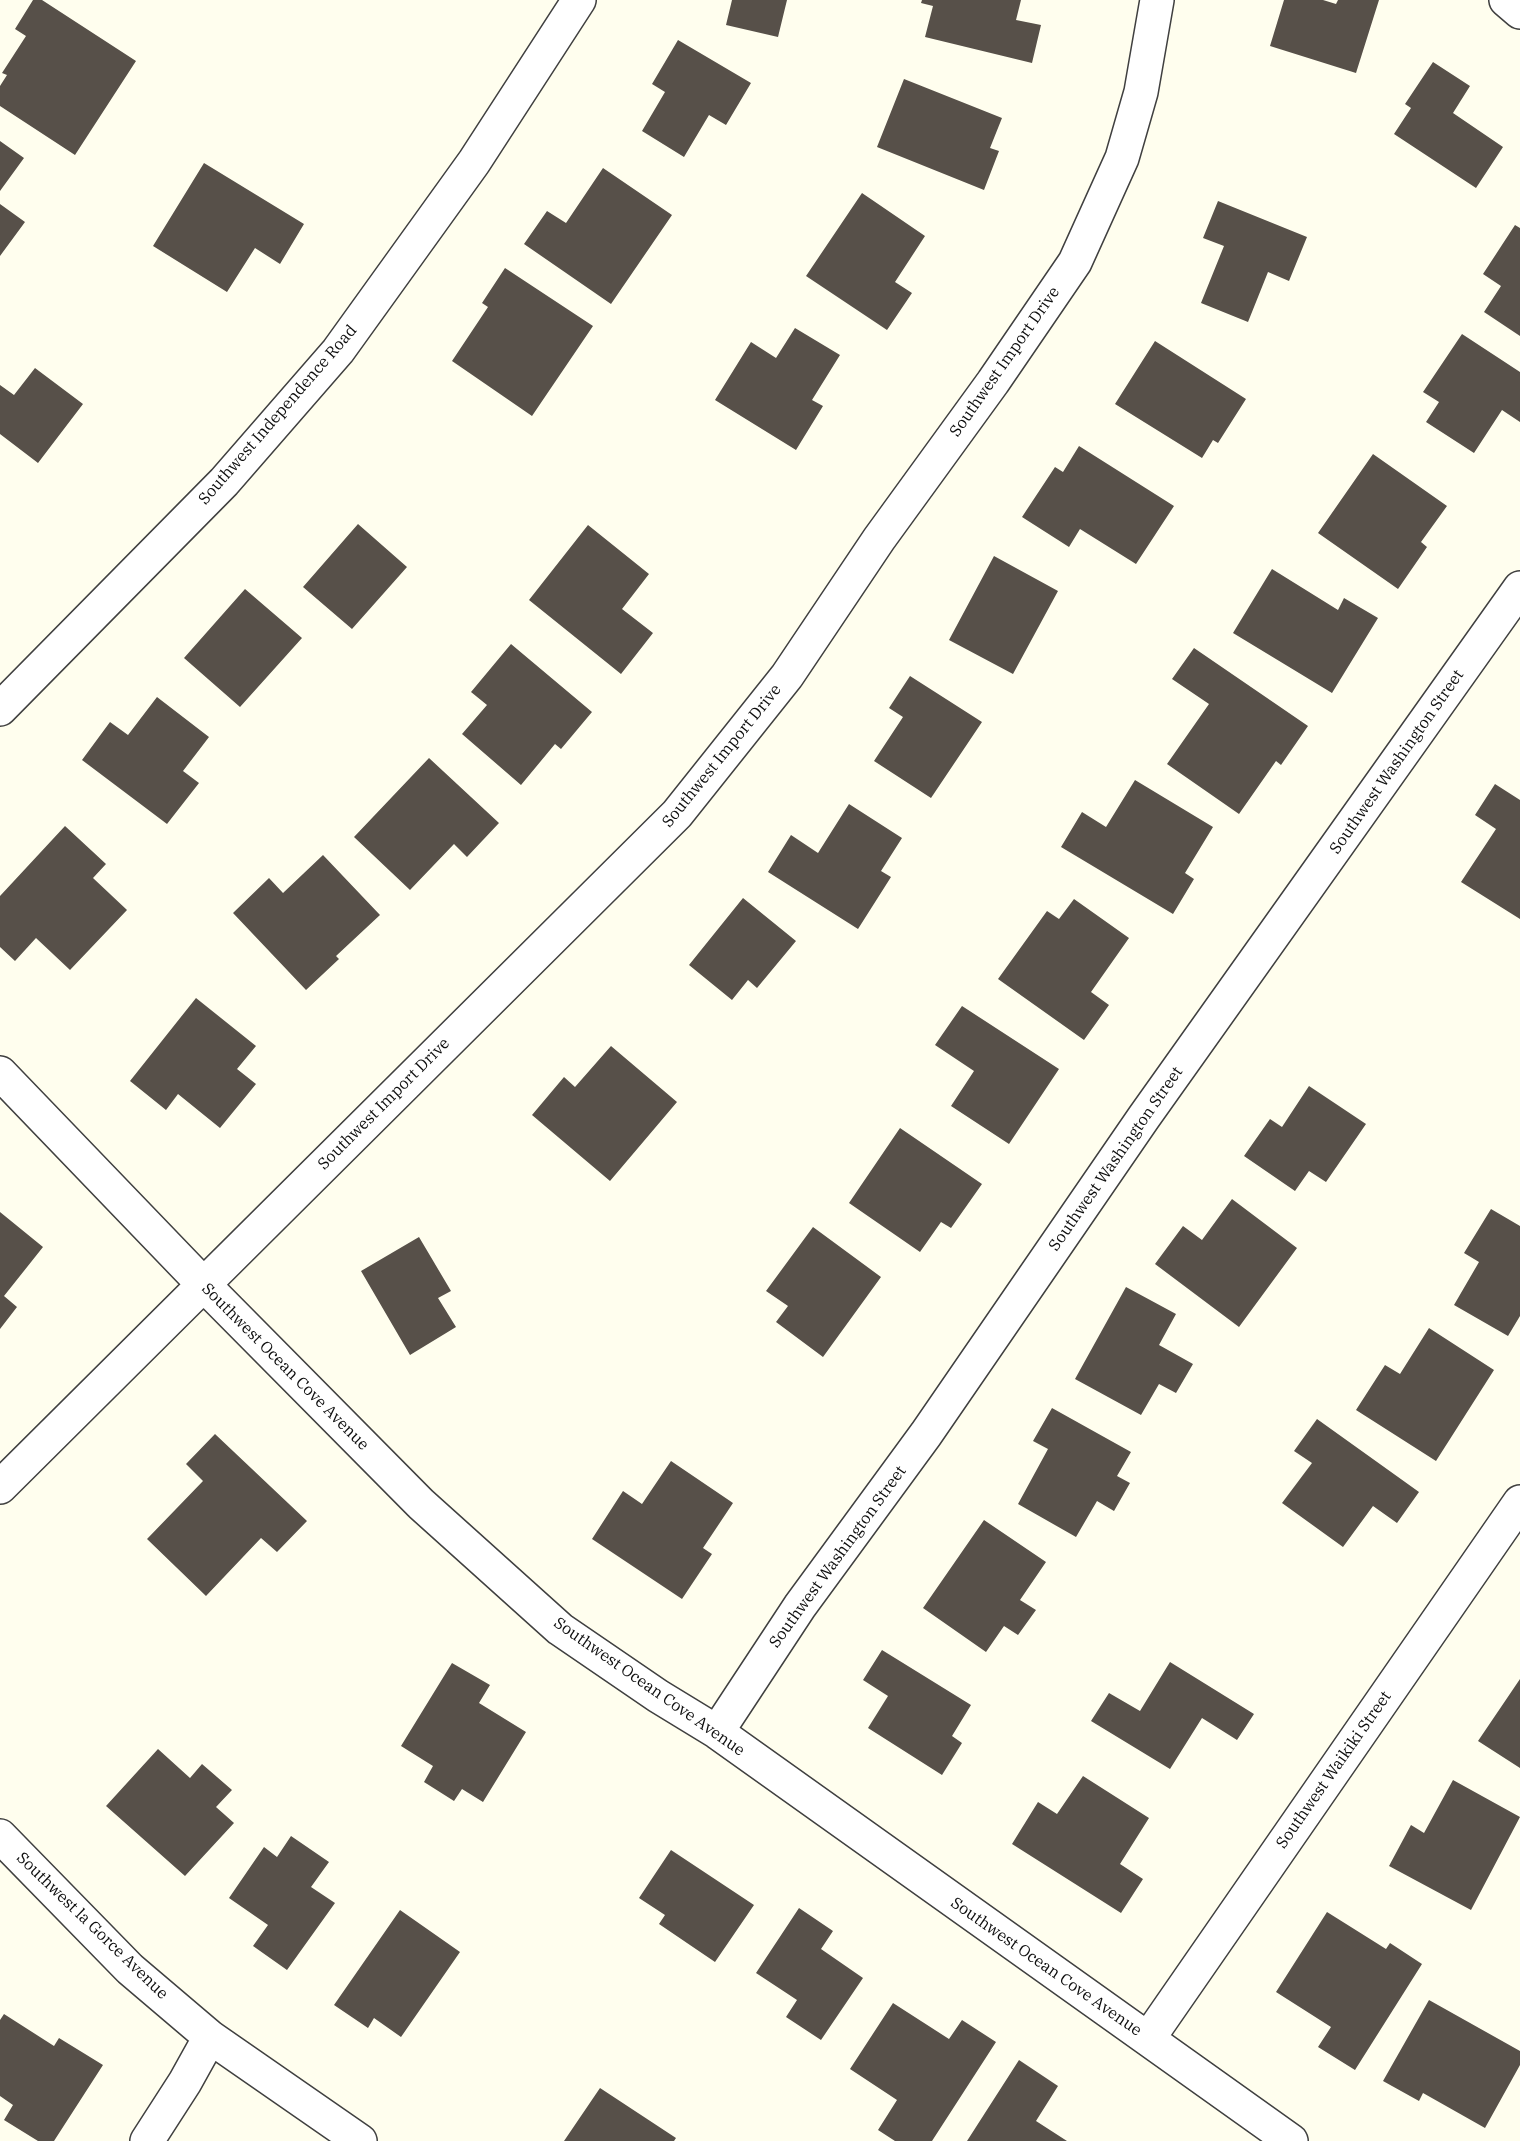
<!DOCTYPE html>
<html>
<head>
<meta charset="utf-8">
<style>
  body { margin:0 }
  canvas { display:block; background:#fffeee }
</style>
</head>
<body>
<canvas width="1520" height="2141"></canvas>
<script>
const context = document.querySelector('canvas').getContext('2d');
context.lineJoin = 'round';
function fillPath(path, color) {
  context.fillStyle = color;
  context.fill(path, 'evenodd');
}
function trace(path, color, width, dash) {
  context.strokeStyle = color;
  context.lineWidth = width;
  context.lineCap = dash ? 'butt' : 'round';
  context.setLineDash(dash || []);
  context.stroke(path);
}
function write(font, color, halo, rows, align = 'center') {
  context.font = font + ' "IBM Plex Serif",serif';
  context.lineWidth = 6;
  context.setLineDash([]);
  context.textBaseline = 'middle';
  context.strokeStyle = halo;
  context.fillStyle = color;
  for (const [text, x, y, turn = 0] of rows) {
    context.save();
    context.translate(x, y);
    context.rotate((+turn || 0) * Math.PI / 180);
    context.textAlign = isNaN(turn) ? turn : align;
    if (halo) context.strokeText(text, 0, 0);
    context.fillText(text, 0, 0);
    context.restore();
  }
}
fillPath(new Path2D(`
  M33,0H42L136,61L75,155L0,106V86L7,75L2,73L26,36L15,29Z
  M732,0H787L778,37L726,25Z
  M922,0H1021L1016,20L1041,25L1032,63L925,37L933,6L921,3Z
  M1284,0H1323L1336,4L1338,0H1379L1356,73L1270,46Z
  M678,40L751,83L726,125L709,115L684,157L642,131L665,92L652,84Z
  M1433,62L1470,86L1453,113L1503,147L1476,188L1394,134L1411,108L1405,104Z
  M904,79L1002,118L990,148L999,151L984,190L877,147Z
  M0,141L24,158L0,191Z
  M204,163L304,224L280,264L255,248L227,292L153,246Z
  M603,168L672,215L611,304L524,244L547,211L566,223Z
  M862,193L925,236L895,282L912,293L887,330L806,276Z
  M1218,201L1307,237L1289,281L1268,272L1248,322L1201,303L1224,246L1203,238Z
  M0,204L25,222L0,256Z
  M1515,225L1520,228V336L1484,312L1501,286L1483,274Z
  M505,268L593,326L532,416L452,361L488,307L482,303Z
  M795,328L840,355L812,400L823,406L796,450L715,400L751,342L776,358Z
  M1462,334L1520,372V422L1502,410L1474,453L1426,422L1439,402L1423,392Z
  M1155,341L1246,399L1218,443L1213,440L1202,458L1115,404Z
  M35,368L83,404L38,463L0,434V385L14,395Z
  M1079,446L1174,506L1136,564L1080,529L1069,547L1022,517L1055,467L1063,472Z
  M1373,454L1447,506L1421,542L1427,547L1398,589L1318,533Z
  M358,524L407,567L352,629L303,587Z
  M588,525L649,574L622,609L653,633L621,674L529,600Z
  M994,556L1058,591L1013,674L949,640Z
  M1272,569L1338,610L1344,598L1378,618L1332,693L1233,633Z
  M245,589L302,638L240,707L184,658Z
  M511,644L592,712L561,749L555,744L521,785L462,734L487,705L471,692Z
  M1194,648L1308,726L1281,765L1276,761L1239,814L1167,764L1209,704L1172,679Z
  M910,676L982,722L931,798L874,761L903,717L889,708Z
  M157,697L209,737L183,771L199,783L167,824L82,760L110,722L128,735Z
  M429,758L499,823L467,857L454,844L410,890L354,837Z
  M1135,780L1213,827L1185,873L1194,879L1173,914L1061,847L1082,812L1106,827Z
  M1495,784L1520,800V919L1461,882L1496,829L1475,815Z
  M849,804L902,838L881,871L891,877L858,929L768,872L791,835L818,853Z
  M65,826L106,864L93,878L127,910L70,970L36,938L15,961L0,947V896Z
  M323,855L380,915L336,956L339,959L306,990L233,913L269,878L283,893Z
  M743,898L796,941L757,988L748,980L732,1000L689,965Z
  M1074,899L1129,938L1091,992L1109,1005L1084,1040L998,979L1047,911L1059,919Z
  M196,998L256,1046L237,1069L256,1084L220,1128L178,1094L166,1110L130,1081Z
  M962,1006L1059,1069L1009,1144L951,1106L974,1071L935,1045Z
  M611,1046L677,1102L610,1181L532,1115L564,1077L575,1087Z
  M1309,1086L1366,1124L1326,1182L1309,1171L1295,1191L1244,1156L1270,1119L1282,1127Z
  M900,1128L982,1184L951,1228L941,1222L920,1252L849,1203Z
  M1232,1199L1297,1248L1239,1327L1155,1264L1183,1226L1202,1240Z
  M1491,1209L1520,1226V1316L1508,1336L1454,1305L1479,1262L1464,1253Z
  M0,1212L43,1247L4,1296L17,1307L0,1329Z
  M813,1227L881,1277L823,1357L776,1322L788,1306L766,1291Z
  M419,1237L451,1291L438,1298L456,1327L410,1355L361,1271Z
  M1126,1287L1176,1314L1159,1345L1193,1364L1176,1393L1159,1384L1141,1415L1075,1379Z
  M1429,1328L1494,1370L1436,1461L1356,1410L1385,1365L1400,1374Z
  M1052,1408L1131,1452L1117,1476L1130,1483L1114,1511L1097,1501L1076,1537L1018,1504L1048,1449L1033,1441Z
  M1317,1419L1419,1492L1397,1523L1373,1506L1343,1547L1282,1503L1312,1463L1294,1451Z
  M215,1434L307,1521L277,1552L261,1538L206,1596L147,1539L203,1481L186,1464Z
  M671,1461L733,1503L703,1548L712,1554L682,1599L592,1539L623,1491L642,1504Z
  M984,1520L1046,1562L1020,1600L1036,1610L1018,1635L1004,1626L986,1652L923,1608Z
  M882,1650L971,1705L952,1736L962,1743L942,1775L868,1728L888,1696L863,1680Z
  M1170,1662L1254,1714L1237,1740L1202,1718L1170,1769L1091,1721L1109,1693L1140,1711Z
  M452,1663L490,1685L479,1703L526,1732L483,1802L462,1789L454,1801L424,1782L433,1766L401,1746Z
  M1520,1679V1768L1478,1741Z
  M158,1749L190,1778L202,1764L232,1790L216,1807L234,1823L185,1876L106,1806Z
  M1083,1776L1149,1818L1120,1864L1143,1879L1121,1913L1012,1844L1038,1802L1057,1814Z
  M1453,1780L1520,1817L1471,1910L1389,1866L1411,1825L1424,1833Z
  M291,1836L329,1862L311,1887L335,1903L287,1970L253,1946L268,1925L229,1898L264,1847L277,1857Z
  M671,1850L754,1905L715,1962L659,1924L665,1915L639,1898Z
  M799,1908L833,1931L821,1949L863,1978L821,2040L786,2017L797,2000L756,1973Z
  M400,1910L460,1952L401,2037L374,2018L368,2028L334,2005Z
  M1327,1912L1386,1949L1390,1943L1422,1964L1355,2070L1318,2047L1331,2027L1276,1992Z
  M1429,2000L1520,2051V2065L1485,2128L1423,2093L1419,2101L1383,2081Z
  M893,2003L949,2039L962,2020L996,2042L932,2141H895L878,2130L897,2100L850,2069Z
  M4,2014L54,2046L59,2038L103,2065L54,2141H38L4,2120L13,2105L0,2096V2020Z
  M1019,2060L1058,2086L1036,2121L1067,2141H967Z
  M600,2088L676,2138L674,2141H564Z`), '#575049');
const minor = new Path2D(`
  M1506,0L1520,12
  M0,709L224,482L338,351L474,162L579,0
  M0,1073L204,1285L421,1504L560,1629L658,1696L717,1732L1291,2141
  M0,1487L677,814L787,676L879,539L993,382L1075,262L1122,158L1141,92L1157,0
  M717,1732L800,1606L926,1434L1144,1117L1520,588
  M0,1836L130,1969L210,2037L360,2141
  M1148,2039L1520,1502
  M147,2141L185,2082L210,2037`);
trace(minor, '#404040', 36);
trace(minor, '#fff', 33);
write('16px', '#0d0d0d', '#fff', [
  ["Southwest Import Drive",1005,362,-55],
  ["Southwest Independence Road",278,415,-49],
  ["Southwest Import Drive",722,756,-51],
  ["Southwest Washington Street",1397,762,-55],
  ["Southwest Import Drive",384,1104,-45],
  ["Southwest Washington Street",1116,1159,-55],
  ["Southwest Ocean Cove Avenue",285,1367,45],
  ["Southwest Washington Street",838,1557,-54],
  ["Southwest Ocean Cove Avenue",649,1687,35],
  ["Southwest Waikiki Street",1334,1770,-55],
  ["Southwest la Gorce Avenue",92,1926,44],
  ["Southwest Ocean Cove Avenue",1046,1967,35]
]);
</script>
</body>
</html>
